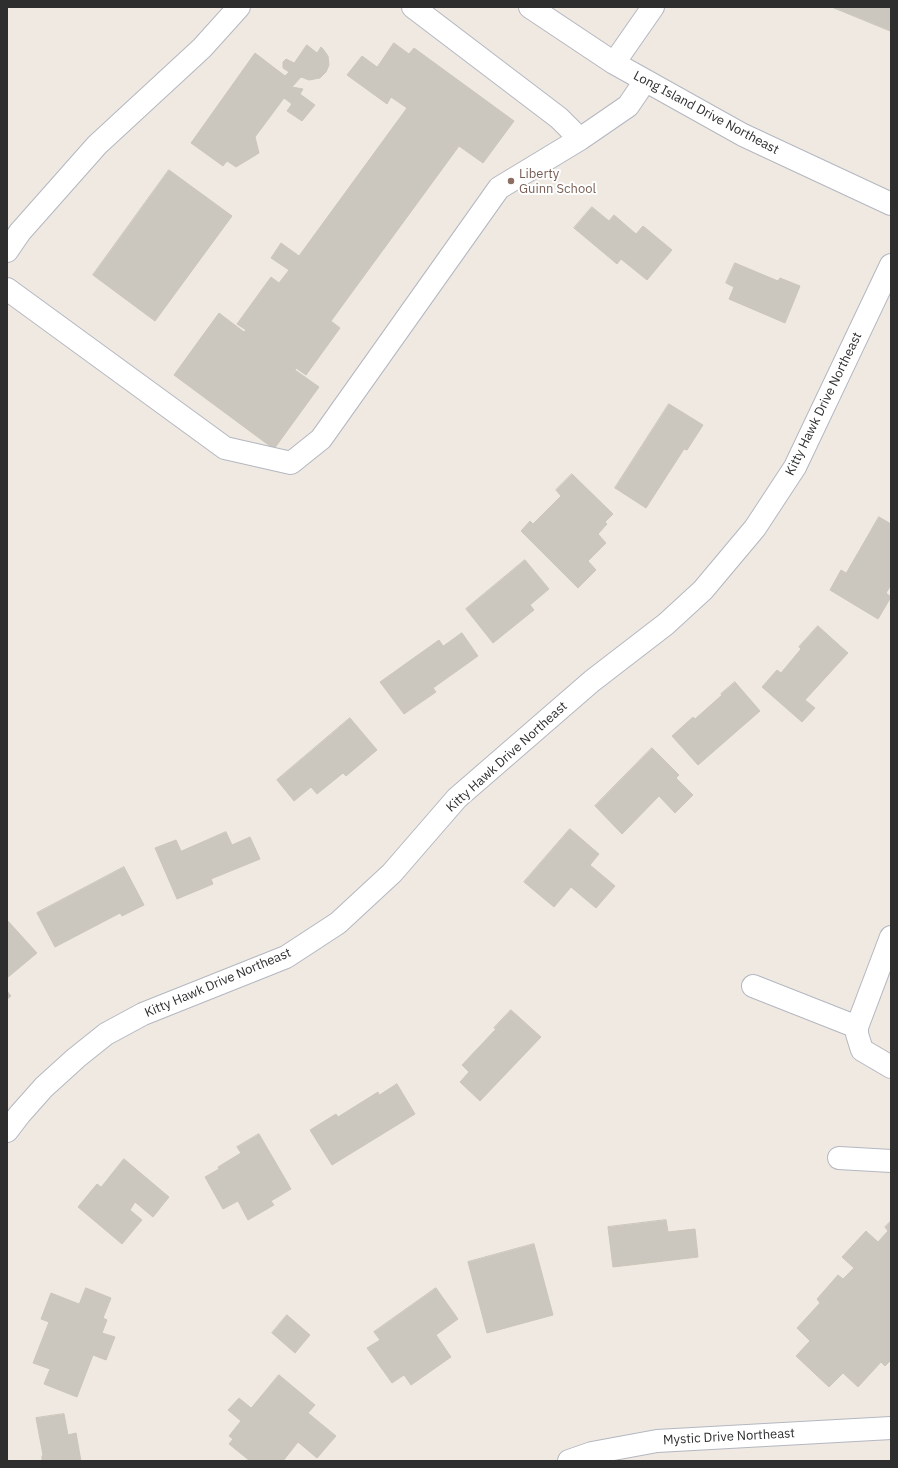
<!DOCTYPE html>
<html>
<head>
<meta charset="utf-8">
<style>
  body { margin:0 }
  #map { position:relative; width:898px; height:1468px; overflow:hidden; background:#efe9e1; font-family:"IBM Plex Sans",sans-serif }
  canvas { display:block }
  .frame { position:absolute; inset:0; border:8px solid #2e2e2e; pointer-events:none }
</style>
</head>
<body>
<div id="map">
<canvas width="898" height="1468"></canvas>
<div class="frame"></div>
</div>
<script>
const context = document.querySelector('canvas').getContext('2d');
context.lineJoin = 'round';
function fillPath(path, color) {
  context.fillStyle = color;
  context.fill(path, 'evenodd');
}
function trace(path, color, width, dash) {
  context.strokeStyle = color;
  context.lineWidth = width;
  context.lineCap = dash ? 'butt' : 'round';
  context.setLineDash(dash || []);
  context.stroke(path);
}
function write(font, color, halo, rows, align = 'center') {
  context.font = font + ' "IBM Plex Sans",sans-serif';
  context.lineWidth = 4;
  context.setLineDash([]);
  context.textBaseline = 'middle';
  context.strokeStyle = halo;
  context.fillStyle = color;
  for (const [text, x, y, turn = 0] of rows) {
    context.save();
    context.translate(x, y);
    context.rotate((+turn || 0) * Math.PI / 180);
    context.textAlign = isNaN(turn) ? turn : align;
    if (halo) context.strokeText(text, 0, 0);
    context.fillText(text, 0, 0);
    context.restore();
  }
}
const building = new Path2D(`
  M832,7H891V31Z
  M394,43L409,54L414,48L514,121L483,163L459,146L331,321L340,328L306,375L296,368L295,370L319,387L274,449L174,375L219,313L244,332L246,330L237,324L271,277L279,283L289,270L271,258L281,243L299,256L407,108L391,97L387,104L347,75L362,56L377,67Z
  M307,45L317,53L321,47L323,49L328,56L329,65L326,72L320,78L309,80L301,77L292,87L303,89L300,94L315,105L302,121L287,111L292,104L284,98L255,137L259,153L236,167L227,161L223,166L191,143L255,53L285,76L289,72L283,68V62L286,59L294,63Z
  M169,170L232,216L155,321L93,275Z
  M592,207L609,221L614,215L636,234L643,226L672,250L647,280L621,259L617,264L574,228Z
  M735,263L778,281L780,278L800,286L785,323L729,299L734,287L726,283Z
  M669,404L703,425L687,450L684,449L646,508L615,488Z
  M572,474L613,514L605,522L607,524L598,534L606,543L588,561L596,570L578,588L521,531L530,521L533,524L561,496L556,490Z
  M879,517L891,524V585L886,593L891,597L878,619L830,590L841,570L846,573Z
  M525,560L549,589L530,605L534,610L493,643L466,609Z
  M818,626L848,653L805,700L815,708L802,722L762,687L777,670L781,673L801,649L799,647Z
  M462,633L478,656L433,688L436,692L404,714L380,682L439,640L443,646Z
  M735,682L760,711L698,765L672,736L693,717L695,719L722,695L721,694Z
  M350,718L377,750L346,776L343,773L317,794L311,787L294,801L277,780Z
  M652,748L679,775L676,778L693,795L675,813L659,796L622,834L595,806Z
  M570,829L599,854L590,865L615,886L596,908L571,887L554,907L524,882Z
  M226,832L232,845L250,837L260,859L211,879L213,884L177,899L155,848L176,840L181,851Z
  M124,867L144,905L122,916L120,913L55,947L37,913Z
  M7,920L37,953L7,978Z
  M7,991L11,996L7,999Z
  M511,1010L541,1037L480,1101L460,1082L469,1072L462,1065L496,1029L494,1028Z
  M397,1084L415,1114L332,1165L310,1130L336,1114L338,1117L378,1092L379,1095Z
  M259,1134L291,1189L271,1201L274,1205L248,1220L238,1201L223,1209L205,1177L219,1169L218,1167L241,1153L237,1147Z
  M124,1159L169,1197L153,1217L135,1202L130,1210L142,1220L122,1244L78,1207L97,1184L101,1187Z
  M666,1220L668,1232L695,1229L698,1257L613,1267L608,1227Z
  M891,1221V1360L885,1366L881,1362L858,1387L843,1373L829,1387L796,1356L810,1341L797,1328L820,1303L817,1299L838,1275L843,1279L854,1268L842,1257L866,1231L878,1242L888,1231L885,1227Z
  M534,1244L553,1315L487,1333L468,1262Z
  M86,1288L111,1298L103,1318L107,1320L102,1333L115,1337L106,1360L93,1355L77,1397L44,1384L50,1369L33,1363L49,1322L41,1319L51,1293L79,1304Z
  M436,1288L458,1319L436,1335L451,1357L411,1385L404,1375L392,1383L367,1348L380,1340L374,1332Z
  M287,1315L310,1335L295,1353L272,1333Z
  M279,1375L315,1405L308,1413L336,1436L317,1458L298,1442L283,1461H250L229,1444L233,1439L229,1436L241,1421L228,1410L239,1398L251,1408Z
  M64,1414L68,1435L76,1433L81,1461H42V1456L43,1455L36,1418Z`);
fillPath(building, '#cbc7bf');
trace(building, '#cbc5ba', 1);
const minor = new Path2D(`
  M413,7L559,118L580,139
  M530,7L614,63L743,135L891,204
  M614,63L653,7
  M7,251L20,232L97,145L202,48L239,7
  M7,289L225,448L291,463L321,439L499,188L580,139L628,106L645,81
  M891,937L857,1027V1034L862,1050L891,1067
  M753,986L857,1027
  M7,1131L20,1114L44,1087L76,1058L106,1034L143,1014L286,957L338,923L392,873L457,798L592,681L666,624L703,590L755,528L795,467L891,265
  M839,1158L891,1161
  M569,1461L592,1453L657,1441L891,1428`);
trace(minor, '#b4b7c1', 24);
trace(minor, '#fff', 22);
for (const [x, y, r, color] of [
  [511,181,4,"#8d6e63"]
]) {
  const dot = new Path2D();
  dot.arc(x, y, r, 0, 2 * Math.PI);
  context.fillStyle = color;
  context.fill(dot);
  trace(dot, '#fff', 1.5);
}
write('13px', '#2e2e2e', '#fff', [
  ["Long Island Drive Northeast",706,113,28],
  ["Kitty Hawk Drive Northeast",824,404,-64],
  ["Kitty Hawk Drive Northeast",507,757,-42],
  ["Kitty Hawk Drive Northeast",218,983,-23],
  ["Mystic Drive Northeast",729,1437,-3]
]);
write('13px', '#785e54', '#fff', [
  ["Liberty",519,174],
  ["Guinn School",519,189]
], 'left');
</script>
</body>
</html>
